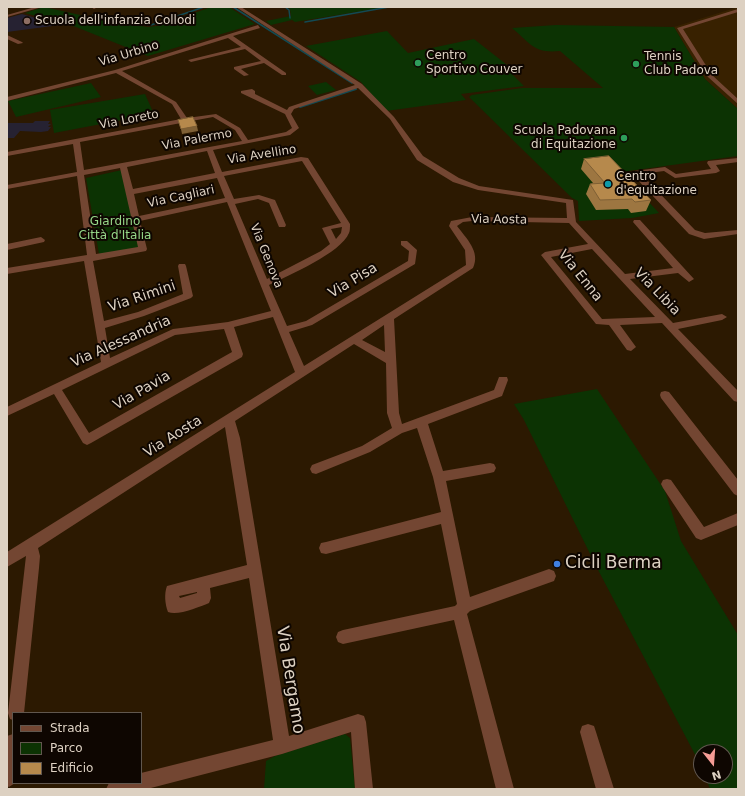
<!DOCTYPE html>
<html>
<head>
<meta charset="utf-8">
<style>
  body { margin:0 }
  #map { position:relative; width:745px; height:796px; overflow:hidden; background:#2c1901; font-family:"DejaVu Sans",sans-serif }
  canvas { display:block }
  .frame { position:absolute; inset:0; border:8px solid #ddd1c2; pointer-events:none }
  .legend { position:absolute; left:12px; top:712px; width:130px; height:72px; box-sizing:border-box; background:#0e0601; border:1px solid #61574e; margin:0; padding:5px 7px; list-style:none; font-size:12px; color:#ddd1c2 }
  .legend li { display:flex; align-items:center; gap:8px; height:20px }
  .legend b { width:20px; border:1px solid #61574e }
  .north { position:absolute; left:693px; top:744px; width:40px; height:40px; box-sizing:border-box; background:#0e0601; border:1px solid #61574e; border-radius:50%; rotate:163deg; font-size:11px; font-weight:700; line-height:16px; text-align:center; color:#ddd1c2 }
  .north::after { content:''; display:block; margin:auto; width:14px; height:18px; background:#f59c95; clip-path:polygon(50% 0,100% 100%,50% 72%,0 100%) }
</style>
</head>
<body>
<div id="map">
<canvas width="745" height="796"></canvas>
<div class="frame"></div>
<ul class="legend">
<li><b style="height:5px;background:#734632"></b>Strada</li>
<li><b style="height:11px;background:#0c3303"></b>Parco</li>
<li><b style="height:11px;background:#b6894c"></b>Edificio</li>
</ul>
<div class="north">N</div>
</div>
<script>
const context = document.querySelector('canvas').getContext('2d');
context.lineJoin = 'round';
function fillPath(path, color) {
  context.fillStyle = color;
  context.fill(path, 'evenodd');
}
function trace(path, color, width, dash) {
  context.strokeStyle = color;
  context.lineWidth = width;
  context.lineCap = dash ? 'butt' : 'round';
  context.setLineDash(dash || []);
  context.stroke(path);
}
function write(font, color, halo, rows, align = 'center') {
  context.font = font + ' "DejaVu Sans",sans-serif';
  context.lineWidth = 4;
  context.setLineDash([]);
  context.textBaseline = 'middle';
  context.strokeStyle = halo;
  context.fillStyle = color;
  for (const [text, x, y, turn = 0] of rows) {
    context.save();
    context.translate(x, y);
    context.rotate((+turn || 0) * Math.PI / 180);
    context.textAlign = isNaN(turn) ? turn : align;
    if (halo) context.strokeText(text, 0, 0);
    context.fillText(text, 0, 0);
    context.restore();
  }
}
fillPath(new Path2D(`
  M738,7V109L705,79L674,27Z`), '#382100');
fillPath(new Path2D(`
  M22,14L60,25L7,32V18Z
  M35,121H50L48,124H51L48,127H51L48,131L41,132L20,131L14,138H7V123H33Z`), '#262232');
fillPath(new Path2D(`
  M44,7L103,20L148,27L158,26L211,7H229L255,24L148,56L76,27L25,13Z
  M287,7H386L295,22L292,20L271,25L266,21L291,16L290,9Z
  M556,25L674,27L705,79L738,109V156L621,172L659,213L632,218L579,221L578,201L572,198L469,97L472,95L522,88H603L560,51C534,54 530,43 512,28Z
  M387,31L408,53L474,39L516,72L512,74L524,86L461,94L466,100L386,111L361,82L306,46Z
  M326,82L336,90L317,95L308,86Z
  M91,83L101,97L16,117L8,101Z
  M145,94L154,114L54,133L50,110Z
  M122,170L139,248L99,254L86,178Z
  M597,389L665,491L681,541L738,635V789H710L705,776H725V752H701V766L596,566L524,420L514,404Z
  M345,734L350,738L355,789H264L266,761L275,756Z`), '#0c3303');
trace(new Path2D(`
  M233,7L352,83
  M285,7L289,10L290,18
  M93,15L151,25L204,7
  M305,22L389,7`), '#124a53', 1.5);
trace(new Path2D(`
  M300,107L356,89`), '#124a53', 2);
fillPath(new Path2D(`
  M35,7H42L7,17V15Z
  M91,7H96V8L94,9Z
  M236,7H241L362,84L394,117L423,156L459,178L479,186L573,200L576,222L625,274L673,268L633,222L634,220H640L694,279L689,282L678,273L630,279L673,323L722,314L727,317L722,320L678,329L738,391V402L734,401L662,323L620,325L636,347L631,351L627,350L609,325L596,324L541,255L545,252L588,244L569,223L472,221L463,222L457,226C466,238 481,252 473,268L394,319L399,413L402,424L494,390L499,377H507L508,380L502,396L428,424L443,471L490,463L494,464L496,468L494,472L490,473L446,481L470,597L549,569L554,571L556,576L554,581L470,611L467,614L514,789H496L454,620L343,644L338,642L336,637L338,632L343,630L455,606L457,604L441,524L326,554L321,553L319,548L321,543L326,542L441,512L433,477L417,428L402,433L370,452L316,474L312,473L310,469L312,465L362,446L392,428L387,413L386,363L354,344L235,421L240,438L289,736L358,714L364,716L366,722L373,789H355L351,732L282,754L147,789H106L109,783H141V773L273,740L249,578L210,588L211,598L209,603C199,607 178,616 168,612C165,604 164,594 167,586L247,565L225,427L38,548L40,556L39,568L24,713H13V720L10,719L8,713L26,556L7,567V552L295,372L273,317L234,327L243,354L242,357L91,443L87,445L83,443L54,394L7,416V407L101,362L84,261L7,274V268L87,255L77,176L7,189V185L77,172L73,144L7,156V152L181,119L172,104L116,73L7,101V97L115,70L258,25L260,28L233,36L286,73V75H282L264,63L241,69L249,75L244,76L234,69V67L261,61L245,49L191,62L188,60L241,47L228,38L122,71L176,102L187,118L216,114L240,128L248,140L286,132L292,128L285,114L241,93V91L252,89L255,91V94L287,110L289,107L355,85ZM358,88L390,119L417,160L453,182L478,190L566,203L567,218L472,217L451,221L449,226L465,250L466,265L304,366L289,332L312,325L415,264L417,250L407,241H401V245L409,251L408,261L306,321L287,326L269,285C289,275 341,253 349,233C350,231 350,227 350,224L308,158L301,157L222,172L213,150L290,135L299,128L291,114L294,109ZM213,117L235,130L242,141L84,170L80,142ZM207,151L215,173L133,189L127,167ZM302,161L341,223L322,228L330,244L321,251L267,279L235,204L258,199L269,203L279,227H285L286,225L275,200L259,195L234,199L224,176ZM120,168L138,247L96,254L84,175ZM217,178L225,198L139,216L134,194ZM227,202L271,311L228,322L173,329L110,358L105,328L144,316L191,298L193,296L186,266L185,264H179L178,266L183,294L138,312L104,321L93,261L146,251L147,249L140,221ZM342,227L341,233L336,239L331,229ZM592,249L655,317L602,319L551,257ZM384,325L385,352L362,340ZM224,329L232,352L89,433L62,390L175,335ZM197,592V593L180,598L179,596Z
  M738,9V12L683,29L712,75L738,99V104L708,77L677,28Z
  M7,35L22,42L23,43L18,44L7,39Z
  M738,158V162L716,165L720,171L716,173L675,178L664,171L641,174L695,230L705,233L738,230V234L704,239L689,234L631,173L635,171L665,167L676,174L711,169L707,163L708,161Z
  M41,237L45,240L44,242L7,250V244Z
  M665,391L669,392L738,480V496L734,494L661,398L660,395L661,392Z
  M667,479L671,480L704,527L738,513V525L701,540L696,538L663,488L661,484L663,480Z
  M588,724L594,726L596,732L614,789H596L580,732L582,726Z
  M13,734V783H15L9,787L7,786V736Z`), '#734632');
fillPath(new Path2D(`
  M584,159L651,200L646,211L631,213L628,209L596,210L586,194L590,184L593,183L581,169Z`), '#9d7641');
fillPath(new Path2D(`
  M197,126L198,131L182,134L181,129Z`), '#7f6035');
const building = new Path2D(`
  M193,117L197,126L181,129L178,120Z
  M609,156L651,200L635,202L632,199L600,200L590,184L605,183L584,159Z`);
fillPath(building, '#b6894c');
trace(building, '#7f6035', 1);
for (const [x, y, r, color] of [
  [27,21,4,"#8d6e63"],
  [418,63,4,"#2e9e5b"],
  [636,64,4,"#2e9e5b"],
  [624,138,4,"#2e9e5b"],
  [608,184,4,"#0f9aa8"],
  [557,564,4,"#3f7fe0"]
]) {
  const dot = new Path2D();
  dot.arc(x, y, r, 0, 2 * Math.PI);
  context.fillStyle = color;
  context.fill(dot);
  trace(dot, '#0e0601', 1.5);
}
write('12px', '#ddd1c2', '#0e0601', [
  ["Scuola dell'infanzia Collodi",35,21],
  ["Centro",426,56],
  ["Sportivo Couver",426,70],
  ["Tennis",644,57],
  ["Club Padova",644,71],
  ["Scuola Padovana",616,131,"right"],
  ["di Equitazione",616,145,"right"],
  ["Centro",616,177],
  ["d'equitazione",616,191]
], 'left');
write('12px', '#ddd1c2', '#0e0601', [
  ["Via Urbino",129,54,-17],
  ["Via Loreto",129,120,-11],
  ["Via Palermo",197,140,-11],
  ["Via Avellino",262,155,-9],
  ["Via Cagliari",181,197,-12],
  ["Via Aosta",499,220,1],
  ["Via Genova",266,256,68]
]);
write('12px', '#96d788', '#0e0601', [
  ["Giardino",115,222],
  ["Città d'Italia",115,236]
]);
write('14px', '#ddd1c2', '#0e0601', [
  ["Via Enna",580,276,51],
  ["Via Pisa",353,281,-31],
  ["Via Libia",657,292,46],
  ["Via Rimini",142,297,-19],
  ["Via Alessandria",121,342,-24],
  ["Via Pavia",142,391,-30],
  ["Via Aosta",173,437,-32]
]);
write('17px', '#ddd1c2', '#0e0601', [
  ["Cicli Berma",565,564]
], 'left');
write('17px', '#ddd1c2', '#0e0601', [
  ["Via Bergamo",290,680,81]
]);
</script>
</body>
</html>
